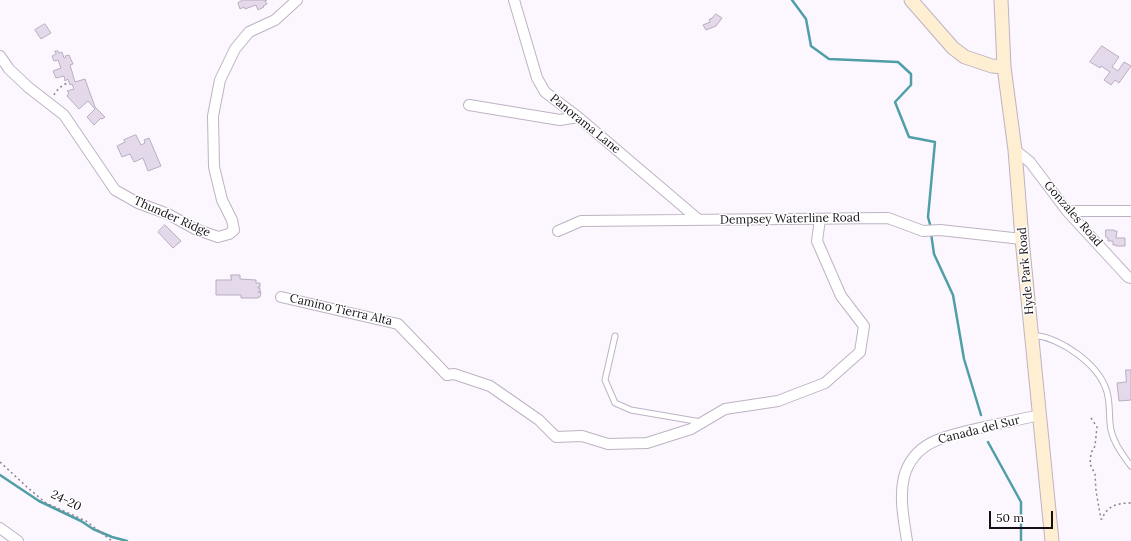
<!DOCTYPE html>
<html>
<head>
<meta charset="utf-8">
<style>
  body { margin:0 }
  #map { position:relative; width:1131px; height:541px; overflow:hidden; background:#fcf7ff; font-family:Lora,serif }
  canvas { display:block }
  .scale { position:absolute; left:989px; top:511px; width:64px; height:18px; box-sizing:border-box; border:2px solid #141016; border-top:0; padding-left:5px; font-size:12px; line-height:14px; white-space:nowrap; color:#141016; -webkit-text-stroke:3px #fff; paint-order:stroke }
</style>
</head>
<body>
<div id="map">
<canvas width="1131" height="541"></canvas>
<div class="scale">50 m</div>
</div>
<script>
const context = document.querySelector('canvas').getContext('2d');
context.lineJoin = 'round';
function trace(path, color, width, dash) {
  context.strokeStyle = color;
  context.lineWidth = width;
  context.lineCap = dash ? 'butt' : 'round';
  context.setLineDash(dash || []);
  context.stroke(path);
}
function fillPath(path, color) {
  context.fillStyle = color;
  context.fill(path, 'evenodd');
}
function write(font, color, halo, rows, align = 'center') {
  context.font = font + ' Lora,serif';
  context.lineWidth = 3;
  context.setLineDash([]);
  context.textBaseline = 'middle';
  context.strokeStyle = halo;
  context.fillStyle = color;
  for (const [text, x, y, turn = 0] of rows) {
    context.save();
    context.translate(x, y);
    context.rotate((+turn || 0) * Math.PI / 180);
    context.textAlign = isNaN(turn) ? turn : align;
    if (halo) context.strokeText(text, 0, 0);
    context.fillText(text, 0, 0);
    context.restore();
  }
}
trace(new Path2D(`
  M792,0L806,19L811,46L829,59L898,62L911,74V85L895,102L909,137L935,142L928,217L931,228
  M931,233L934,254L953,295L964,359L981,415
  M988,442L1021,502V541
  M0,475L39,501L81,521L93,529L112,537L127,541`), '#509fa7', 2.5);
const building = new Path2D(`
  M243,0H267L265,1L267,4L263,6L264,7L258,10L256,5L245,9L244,7L240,9L238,3Z
  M716,14L722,18L716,26L706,30L703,25L710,22L709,20L711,18V19Z
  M45,24L51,33L41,39L35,30Z
  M1102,46L1119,57L1112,67L1118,71L1124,62L1131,66L1119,83L1115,80L1111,85L1104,80L1110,72L1101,66L1100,68L1090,62Z
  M55,51H58L59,53L62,52L64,58L66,57L65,56L69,55L73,64L70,65L75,82L85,79L95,107L105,117L102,119L101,118L94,125L87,117L95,109L88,101L79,109L67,96L69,93L67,91L74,89L72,84L70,85L68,79L65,81L64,76L56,78L53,71L61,68L58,60L54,61L52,56L56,54Z
  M136,135L141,145L145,143L144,140L149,138L161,166L148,171L143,158L134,162L130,154L122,157L117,146L125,142L124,140Z
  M165,225L181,241L173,248L158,232Z
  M1106,230H1114V231H1117L1116,238H1125V246H1116V245H1113V241H1108V238L1106,237Z
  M231,275H240V279L256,280V283H260V287H258V288H260V292H258H261L260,297H258V298H241V295H216V280H231Z
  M1126,370H1131V400L1119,401L1117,383L1126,382Z`);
fillPath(building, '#e4d8eb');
trace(building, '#b9adc0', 1);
const lane = new Path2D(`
  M1033,335C1061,338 1099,364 1107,392C1110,403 1109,412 1110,423C1111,439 1121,453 1131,466
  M615,336L605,380L615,403L631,410L701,422`);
const street = new Path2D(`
  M514,0L537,78L545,92L578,117L699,220
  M0,56L9,69L28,87L64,115L115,190L138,203L168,214L195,229L218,237L229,234L234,230L232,220L222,200L214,167L213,116L220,80L235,49L249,32L275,20L297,0
  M469,105L560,120L578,117
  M1015,150L1030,162L1067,211L1128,277L1131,278
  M1067,211H1131
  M558,231L581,221L888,218L923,231L940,230L1022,239
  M281,297L398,324L447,375L454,374L490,386L539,420L556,437L582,436L608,444L647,443L691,429L725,409L778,401L825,383L860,352L864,326L841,296L817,241L820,219
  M0,528L18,541
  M907,541C904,521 899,498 904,477C914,439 951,435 984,427C1002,423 1021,419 1040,415`);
const secondary = new Path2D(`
  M911,0L953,48L965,57L992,66L1004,67
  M1001,0L1004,67L1015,150L1022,239L1052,541`);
trace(lane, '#beb2c4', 7);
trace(street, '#beb2c4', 12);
trace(secondary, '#beb2c4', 15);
trace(new Path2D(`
  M54,95C57,89 63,85 69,82
  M1091,418L1097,427L1095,446L1091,453L1090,464L1095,474L1096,491L1101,519H1102C1107,506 1117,503 1131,503
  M0,462L28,488L46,503L86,521L112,541`), '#89848b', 1.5, [2, 3]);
trace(lane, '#fff', 5);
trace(street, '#fff', 10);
trace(secondary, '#feefd2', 13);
write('12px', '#141016', '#fff', [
  ["Panorama Lane",585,124,39],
  ["Gonzales Road",1073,214,49],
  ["Thunder Ridge",172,217,24],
  ["Dempsey Waterline Road",790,219,-1],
  ["Hyde Park Road",1026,271,-95],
  ["Camino Tierra Alta",341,310,13],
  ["Canada del Sur",979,430,-14],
  ["24-20",66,501,26]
]);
</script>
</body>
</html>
